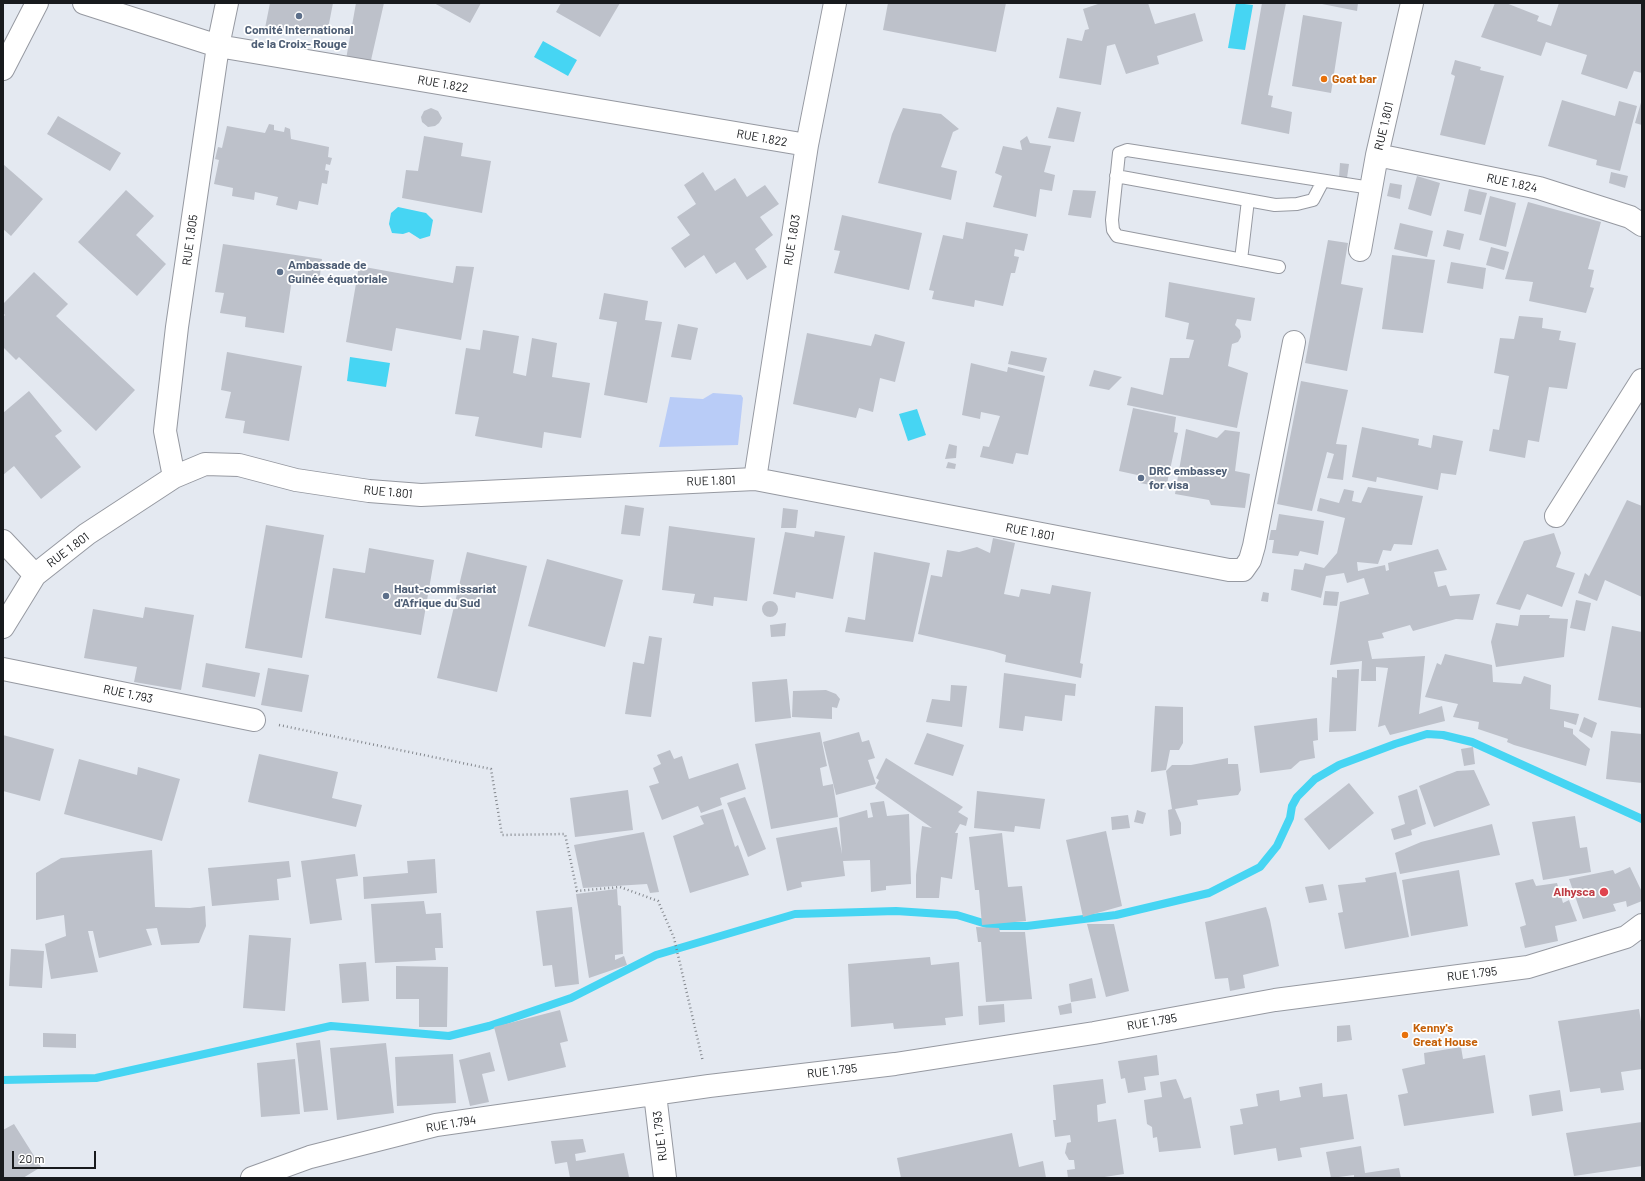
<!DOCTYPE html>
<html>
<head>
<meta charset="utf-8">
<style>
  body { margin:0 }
  #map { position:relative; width:1645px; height:1181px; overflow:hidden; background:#e4e9f1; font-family:Barlow,sans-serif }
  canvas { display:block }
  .frame { position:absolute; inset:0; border:4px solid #181a1d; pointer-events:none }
  .scale { position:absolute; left:12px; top:1151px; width:84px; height:18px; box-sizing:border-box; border:2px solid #181a1d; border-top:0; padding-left:5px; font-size:12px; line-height:14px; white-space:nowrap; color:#181a1d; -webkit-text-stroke:3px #fff; paint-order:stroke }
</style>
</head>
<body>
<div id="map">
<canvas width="1645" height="1181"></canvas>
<div class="frame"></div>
<div class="scale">20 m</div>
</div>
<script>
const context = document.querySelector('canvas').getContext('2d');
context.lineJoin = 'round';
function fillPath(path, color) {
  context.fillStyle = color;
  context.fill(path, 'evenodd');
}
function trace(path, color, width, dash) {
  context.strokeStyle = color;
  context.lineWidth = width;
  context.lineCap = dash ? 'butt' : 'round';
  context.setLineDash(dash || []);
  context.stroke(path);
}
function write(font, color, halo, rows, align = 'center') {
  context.font = font + ' Barlow,sans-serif';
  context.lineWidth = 3.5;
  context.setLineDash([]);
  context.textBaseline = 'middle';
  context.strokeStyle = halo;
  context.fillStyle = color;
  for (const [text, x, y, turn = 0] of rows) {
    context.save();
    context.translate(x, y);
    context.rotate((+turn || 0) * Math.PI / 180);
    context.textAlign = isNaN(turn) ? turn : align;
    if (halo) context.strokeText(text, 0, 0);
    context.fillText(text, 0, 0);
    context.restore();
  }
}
fillPath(new Path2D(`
  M713,393L741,395L743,398L738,445L659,447L670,397L703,399Z`), '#b9ccf7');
fillPath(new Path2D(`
  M1236,3L1253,5L1245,50L1228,48Z
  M543,41L577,60L568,76L534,57Z
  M398,207L426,213L433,220L430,236L420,239L409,232L403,234L392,233L389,224L391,213Z
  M350,357L390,363L386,387L347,381Z
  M917,409L926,435L908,441L899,414Z`), '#46d5f3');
trace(new Path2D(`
  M3,1080L96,1078L331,1026L449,1036L489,1026L571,998L656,955L795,914L896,911L957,915L993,926H1027L1116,915L1209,893L1260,867L1277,846L1290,818L1292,806L1297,797L1315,779L1339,765L1395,744L1427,734L1443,735L1472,742L1642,819`), '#46d5f3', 8);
fillPath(new Path2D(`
  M270,3H333L327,34L305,36L265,28Z
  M356,3H384L369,69L345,65Z
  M434,3H481L470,23Z
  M561,3H620L600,37L556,12Z
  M888,3H1006L996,52L883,30Z
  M1101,3H1148L1155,24L1195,13L1203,41L1157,56L1159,64L1126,74L1115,44L1107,46L1101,85L1059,78L1067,38L1082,41L1085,30L1089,29L1083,9Z
  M1262,3H1286L1268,95L1273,96L1271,107L1292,112L1289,134L1241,124Z
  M1317,3H1358L1357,11Z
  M1495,3H1506L1539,16L1537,21L1551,26L1559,3H1642V73L1634,71L1627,89L1581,74L1587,55L1546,42L1541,56L1481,37Z
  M1303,15L1342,22L1331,93L1292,86Z
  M1455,60L1481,67L1480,70L1504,76L1485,145L1440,135L1455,76L1451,74Z
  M1642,99V125L1635,123Z
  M1562,100L1615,116L1619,101L1637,106L1620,171L1596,165L1597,160L1548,146Z
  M1057,107L1081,112L1074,142L1048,138Z
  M431,108L438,111L442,118L439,123L435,126L428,127L422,122L421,117L424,111Z
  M903,108L941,114L959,129L953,132L941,167L957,171L951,200L878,183L892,134Z
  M58,116L121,153L110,171L47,134Z
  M269,124L274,125V130L284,132L285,127L290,129L291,139L329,147L328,157L332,158L330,165L326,164L325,170L329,171L327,184L322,183L318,205L299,201L297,210L276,205L278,197L255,192L254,200L232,196L233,188L214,184L219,160L215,159L218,147L222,148L227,126L265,133Z
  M424,136L463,143L461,156L491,161L482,213L402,198L406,170L418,171Z
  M1027,136L1030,143L1051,146L1044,172L1055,175L1052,191L1040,189L1036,217L993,207L1002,176L995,173L1003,146L1022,150L1020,141Z
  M1340,163L1349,164L1347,178L1339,177Z
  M3,164L43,199L11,236L3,229Z
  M703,172L715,191L735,178L747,197L765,185L779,204L760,217L773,235L755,249L767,267L747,280L735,262L716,274L704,255L685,268L671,248L690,235L677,217L696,204L684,185Z
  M1611,172L1628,176L1625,188L1609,183Z
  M1417,176L1440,183L1431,216L1408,209Z
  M1390,183L1402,185L1400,199L1387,196Z
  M1469,189L1487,193L1481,215L1464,211Z
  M126,190L154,216L136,235L166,264L137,296L78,242Z
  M1073,190L1096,191L1091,218L1068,215Z
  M1490,196L1516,203L1506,247L1479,240Z
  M1528,202L1601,222L1588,269L1594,270L1590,287L1594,288L1586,313L1529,301L1533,282L1505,279Z
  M842,215L922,233L909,290L834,273L840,251L834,250Z
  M966,222L1028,234L1024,251L1015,249L1014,256L1019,257L1015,273H1011L1003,306L975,300L974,307L932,299L934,291L929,290L943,235L963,239Z
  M1400,223L1433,231L1427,257L1394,249Z
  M1447,230L1464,234L1460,250L1443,246Z
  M1328,240L1348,243L1341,284L1363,288L1347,371L1305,363Z
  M223,244L322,259L319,283L292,279L284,333L245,327L246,317L220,313L224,293L215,292Z
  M1491,247L1509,252L1504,270L1486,265Z
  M1392,255L1435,260L1423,333L1382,329Z
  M1451,262L1486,268L1483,289L1447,283Z
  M359,266L453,283L456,266L474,267L461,340L396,328L392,351L346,342Z
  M34,272L68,304L56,316L135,390L96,431L19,357L16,360L3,347V317L5,315L3,313V304Z
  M1169,282L1255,298L1251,321L1237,319L1235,325L1240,330L1241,337L1238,342L1232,344L1228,366L1248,373L1237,428L1127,405L1131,387L1163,395L1170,358H1189L1194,340L1186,339L1189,323L1165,317Z
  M604,293L648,301L645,320L662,322L647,403L604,395L617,322L599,319Z
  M1519,316L1543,318L1542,328L1561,331L1559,340L1576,343L1567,389L1549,387L1539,442L1528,440L1525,458L1489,451L1493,429L1499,430L1509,376L1494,373L1500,338L1514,339Z
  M678,324L698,328L691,360L671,357Z
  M483,330L519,336L513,373L526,376L532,338L557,343L552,377L590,383L581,438L544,432L542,448L475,436L479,417L455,414L466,348L480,350Z
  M807,333L871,346L875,334L905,342L895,382L880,378L873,412L859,408L856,418L793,404Z
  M1011,351L1047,358L1043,372L1008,364Z
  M227,352L302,366L289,441L243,433L245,421L225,418L231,392L221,390Z
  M971,363L1007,372L1008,367L1045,376L1028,455L1016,453L1013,464L980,457L983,446L989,447L1000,416L981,412L980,419L962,415Z
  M1094,370L1122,377L1109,390L1089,386Z
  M1301,381L1348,390L1336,444L1347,445L1343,480L1327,478L1334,454L1327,452L1312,511L1277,504Z
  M29,391L62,431L55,436L81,467L41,499L14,466L3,475V413Z
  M1133,408L1176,417L1174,432L1178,433L1166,488L1140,483L1142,476L1119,471Z
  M1362,427L1419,439L1418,445L1431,448L1433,435L1463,441L1456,475L1441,473L1438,490L1377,477L1376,482L1352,477Z
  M1186,429L1217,438L1225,430L1240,432L1235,471L1250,474L1245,508L1211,505L1209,500L1175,494Z
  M949,444L957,446L956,458L945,459Z
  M948,462L956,464L955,469L946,468Z
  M1368,487L1423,496L1412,545L1394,544L1391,551L1383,550L1378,564L1357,562L1358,571L1385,565L1386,571L1389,570L1388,563L1438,549L1447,570L1434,572L1438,587L1446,585L1450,596L1480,594L1473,620L1456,619L1413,631L1410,625L1382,633L1384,638L1368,641L1372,659L1425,656L1419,714L1442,706L1445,721L1390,735L1385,725L1378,727L1388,668L1376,667V681H1361L1362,661L1330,665L1340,602L1369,594L1364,578L1347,583L1344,573L1326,576L1321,598L1291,590L1294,569L1303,570L1305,563L1324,568L1337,553L1345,518L1317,511L1320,498L1339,503L1344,489L1354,491L1352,501L1361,503Z
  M1627,500L1642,506V597L1605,580L1597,601L1578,593L1585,573L1589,576Z
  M625,505L644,508L640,536L621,534Z
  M783,508L798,510L796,528H781Z
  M1279,514L1324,521L1318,555L1300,551L1298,556L1272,553L1274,540H1269L1271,530H1276Z
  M266,525L324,535L302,658L245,648Z
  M669,526L755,538L747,601L714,597L713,606L693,603L695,594L662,590Z
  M815,531L845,536L833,599L796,592L795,598L773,594L785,532L814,537Z
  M1554,533L1561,553L1556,567L1575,573L1562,607L1527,594L1520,610L1496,604L1524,541Z
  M993,538L1015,543L1004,594L1019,597L1021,589L1050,594L1052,585L1091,592L1080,663L1083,664L1081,678L1005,662L1006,655L993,651L918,634L931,575L942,577L947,550L959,552L977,547L990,553Z
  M369,548L434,560L421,635L325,618L333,568L365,573Z
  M467,552L527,566L497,692L437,678Z
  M874,552L930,563L913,642L845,632L848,617L865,620Z
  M547,559L623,580L605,647L528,626Z
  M1325,591L1339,592L1337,606L1323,605Z
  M1263,592L1269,593L1268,602L1261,601Z
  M1576,600L1591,603L1585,631L1570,628Z
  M762 609a8 8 0 1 1 16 0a8 8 0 1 1-16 0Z
  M145,607L194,615L181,690L134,682L137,667L84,658L93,609L143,618Z
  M1520,615H1550L1549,618L1568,619L1564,657L1496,667L1491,642L1496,623L1518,626Z
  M786,623L785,636L771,637L770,625Z
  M1612,626L1642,632V708L1598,700Z
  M649,636L662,638L651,717L625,714L633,662L644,664Z
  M1445,654L1492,665L1493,682L1521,684L1524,676L1551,685L1550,709L1579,714L1576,725L1564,721V727L1573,729V734L1590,749L1586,766L1514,745L1507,742L1508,739L1478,729L1479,722L1453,717L1458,704L1425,697L1437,663L1441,665Z
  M206,663L260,673L255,697L202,687Z
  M268,668L309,675L302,712L261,705Z
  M1359,669L1356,731L1329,732L1332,677L1337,678V670Z
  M1004,673L1076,684L1075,696L1065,695L1062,721L1025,716L1023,731L999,728Z
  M787,679L791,718L755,722L752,682Z
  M951,685L967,686L962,727L926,722L932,699L950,701Z
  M826,690L836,694L840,699L837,708L832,707V719L792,717L793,691Z
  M1155,706L1183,707V743L1179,750H1170L1166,770L1151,772Z
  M1584,717L1597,723L1592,738L1579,731Z
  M1317,718L1318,740L1313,741L1315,758L1300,761L1291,769L1260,773L1254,726Z
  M1611,731L1642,734V783L1606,779Z
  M820,732L827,766L820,768L823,786L833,784L838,817L771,829L755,744Z
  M859,732L862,742L869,740L875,758L868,760L876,784L836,795L823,742Z
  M927,733L964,745L953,776L914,764Z
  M3,735L54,749L40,801L3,791Z
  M1473,747L1475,764L1464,766L1461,749Z
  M670,750L674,759L682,756L689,779L738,763L746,789L720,798L722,805L701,813L698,806L662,820L649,786L659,783L653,768L661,764L657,755Z
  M259,754L338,772L332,798L362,805L356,827L248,802Z
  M886,758L963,807L958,812L968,818L966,826L960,824L955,833H958L952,879L941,877L939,898H916V875L922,826L932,828L875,788L879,780L876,778Z
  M1228,758V764H1238L1241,790L1238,795L1197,800L1198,805L1175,809L1181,823V834L1170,836L1168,810L1172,809L1166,771L1172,765H1191Z
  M79,759L137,775L138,767L180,779L162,841L64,814Z
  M1474,770L1490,805L1434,827L1419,786L1457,771Z
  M1349,783L1374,813L1329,850L1304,819Z
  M1417,789L1426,824L1411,830L1412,835L1394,840L1391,829L1405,824L1398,796Z
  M628,790L633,830L575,837L570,798Z
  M977,791L1045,799L1040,829L1015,826L1014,832L974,828Z
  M745,797L766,849L748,857L727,803Z
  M884,801L887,816L909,814L911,884L886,886V890L871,892L870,860L843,861L845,876L801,882L802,887L787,891L776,838L837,827L842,854L839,818L867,810L868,818L873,817L870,803Z
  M723,809L735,847L738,845L749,875L690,893L673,836L704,824L700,816Z
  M1137,810L1146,813L1143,824L1134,822Z
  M1128,815L1130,828L1112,830L1111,817Z
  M1575,816L1580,848L1587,847L1591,872L1543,880L1532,822Z
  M1492,824L1500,855L1400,874L1395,853L1421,842Z
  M1106,831L1122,906L1083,917L1066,840Z
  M644,832L659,892L650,893L647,884L583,888L574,845Z
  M1002,833L1008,887L1022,886L1026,921L982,925L979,890H975L969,837Z
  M152,850L155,907L190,908L205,906L206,926L199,943L161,945L157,928L146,929L152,945L99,958L93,931H88L98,972L51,979L45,944L66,936L64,915L36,920V873L61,858Z
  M355,854L358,876L336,879L342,920L310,924L301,861Z
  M435,859L437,893L364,899L363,877L408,873L407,861Z
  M289,861L291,877L277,879L279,900L212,906L208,868Z
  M1630,867L1642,892V901L1627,907L1626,901L1613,904L1616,911L1583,919L1569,879L1613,870L1615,874Z
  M1459,870L1468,926L1411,936L1402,880Z
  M1396,872L1409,937L1345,949L1338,913L1343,912L1338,885L1366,882L1365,878Z
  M1533,879L1536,886L1557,883L1563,903L1569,900L1577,921L1555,926L1558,941L1525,948L1520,927L1526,925L1515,883Z
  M1323,884L1327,900L1309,903L1305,887Z
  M617,889L618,905L621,906L623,954L615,955V960L624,956L627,965L589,978L576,894Z
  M424,901L426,914L441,913L443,948H435L436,960L375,963L371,904Z
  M572,907L579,984L555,987L552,965L543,966L536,911Z
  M1266,907L1270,920L1279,966L1243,975L1245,988L1230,991L1228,978L1215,979L1205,922Z
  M1087,924H1114L1129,991L1106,997Z
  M976,927L999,928L1000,932H1025L1032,999L986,1002L981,942H978Z
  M249,935L291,938L285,1011L243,1008Z
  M11,949L44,951L42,988L9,986Z
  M930,957L931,965L959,962L963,1016L945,1018L946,1025L894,1029L893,1023L851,1027L848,964Z
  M366,962L369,1001L342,1003L339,964Z
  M396,966L448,967L447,1027H419V999H396Z
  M1092,978L1096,998L1071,1002L1069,984Z
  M1071,1003L1072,1013L1060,1015L1058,1006Z
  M1004,1004L1005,1022L979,1025L978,1006Z
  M1639,1009L1642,1028V1069L1621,1072L1624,1090L1601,1093L1600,1088L1570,1092L1558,1021Z
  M560,1010L568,1041L560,1043L566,1067L508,1081L494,1027Z
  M1350,1025L1352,1040L1337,1042V1026Z
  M43,1033L76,1034V1048L43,1047Z
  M320,1040L328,1110L304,1112L296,1043Z
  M386,1043L394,1113L337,1120L330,1048Z
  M1461,1047L1463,1059L1485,1055L1494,1113L1404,1126L1398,1095L1408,1093L1402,1069L1425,1064L1424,1053Z
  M490,1052L495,1071L482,1074L489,1102L470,1106L459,1060Z
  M453,1054L456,1103L397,1106L395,1057Z
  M1157,1055L1159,1075L1144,1077L1146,1090L1128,1093L1125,1078L1121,1079L1118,1061Z
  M295,1059L300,1114L261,1117L257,1063Z
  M1103,1079L1106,1103L1097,1105L1098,1122L1116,1119L1124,1174L1098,1178H1068L1067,1170L1075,1169L1074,1160H1069L1065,1153L1067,1143L1071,1142L1070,1135L1055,1137L1053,1120H1056L1053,1085Z
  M1176,1079L1184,1099L1191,1097L1201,1148L1159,1152L1157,1137L1153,1138L1152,1127L1147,1124L1144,1100L1162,1097L1160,1082Z
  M1322,1083L1323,1097L1347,1094L1354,1139L1300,1148L1302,1157L1278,1161L1276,1148L1234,1155L1230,1126L1243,1124L1240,1109L1258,1106L1256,1094L1279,1090L1280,1101L1301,1097L1299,1087Z
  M1560,1090L1563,1111L1532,1116L1529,1095Z
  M1642,1122V1166L1574,1176L1566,1133Z
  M14,1124L41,1167L23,1178H3V1130Z
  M1012,1133L1019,1167L1043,1161L1046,1178H901L897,1158Z
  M583,1139L586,1152L575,1154L576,1161L624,1153L629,1177L625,1178H570L567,1162L555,1164L551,1141Z
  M1361,1146L1365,1173L1399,1168L1401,1178H1354V1175L1331,1178L1326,1152Z`), '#bdc1ca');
const lane = new Path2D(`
  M1116,176L1275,205L1297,204L1313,200L1323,181
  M1241,260L1248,200
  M1279,267L1117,236L1113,230L1112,220L1119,153L1127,150L1371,188`);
const street = new Path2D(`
  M84,3L218,46L807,145
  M3,69L37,3
  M1377,155L1539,188L1630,217L1642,225
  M1360,250L1377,155L1412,3
  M174,477L165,431L177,327L218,46L227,3
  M755,479L807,145L835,3
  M1556,516L1642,380
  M3,541L35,575
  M3,627L35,575L87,534L174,477L205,464L239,465L296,480L369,491L421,495L755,479L1229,570H1243L1250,560L1254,546L1294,342
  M3,669L254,720
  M655,1094L665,1178
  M252,1178L310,1157L436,1125L709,1086L895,1064L1094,1033L1275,1000L1528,967L1626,937L1642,925`);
trace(lane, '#9699a1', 14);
trace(street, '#9699a1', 24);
trace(new Path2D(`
  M279,725L491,769L502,835L565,834L577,891L620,887L658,901L674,938L703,1062`), '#84888e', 2.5, [1, 3]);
trace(lane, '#fff', 12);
trace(street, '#fff', 22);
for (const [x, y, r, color] of [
  [299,16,4,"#5c6f8a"],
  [1324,79,4,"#e8710a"],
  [280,272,4,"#5c6f8a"],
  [1141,478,4,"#5c6f8a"],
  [386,596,4,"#5c6f8a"],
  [1604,892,5,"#e0444e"],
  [1405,1035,4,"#e8710a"]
]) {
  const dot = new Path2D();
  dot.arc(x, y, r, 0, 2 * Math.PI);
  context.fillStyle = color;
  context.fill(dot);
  trace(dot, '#fff', 1.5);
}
write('bold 12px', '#4e5e75', '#fff', [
  ["Comité International",299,30,"center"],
  ["de la Croix- Rouge",299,44,"center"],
  ["Ambassade de",288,265],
  ["Guinée équatoriale",288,279],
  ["DRC embassey",1149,471],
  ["for visa",1149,485],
  ["Haut-commissariat",394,589],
  ["d'Afrique du Sud",394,603]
], 'left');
write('bold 12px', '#c56008', '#fff', [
  ["Goat bar",1332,79],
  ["Kenny's",1413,1028],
  ["Great House",1413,1042]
], 'left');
write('12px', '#181a1d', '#fff', [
  ["RUE 1.822",443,84,10],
  ["RUE 1.801",1384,126,-77],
  ["RUE 1.822",762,138,10],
  ["RUE 1.824",1512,183,12],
  ["RUE 1.805",190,240,-82],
  ["RUE 1.803",792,240,-81],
  ["RUE 1.801",711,481,-2],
  ["RUE 1.801",388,492,5],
  ["RUE 1.801",1030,532,11],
  ["RUE 1.801",68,550,-37],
  ["RUE 1.793",128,694,12],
  ["RUE 1.795",1472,974,-7],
  ["RUE 1.795",1152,1022,-10],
  ["RUE 1.795",832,1071,-7],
  ["RUE 1.794",451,1124,-10],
  ["RUE 1.793",660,1136,-97]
]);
write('bold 12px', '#be3a42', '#fff', [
  ["Alhysca",1595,892]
], 'right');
</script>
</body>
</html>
